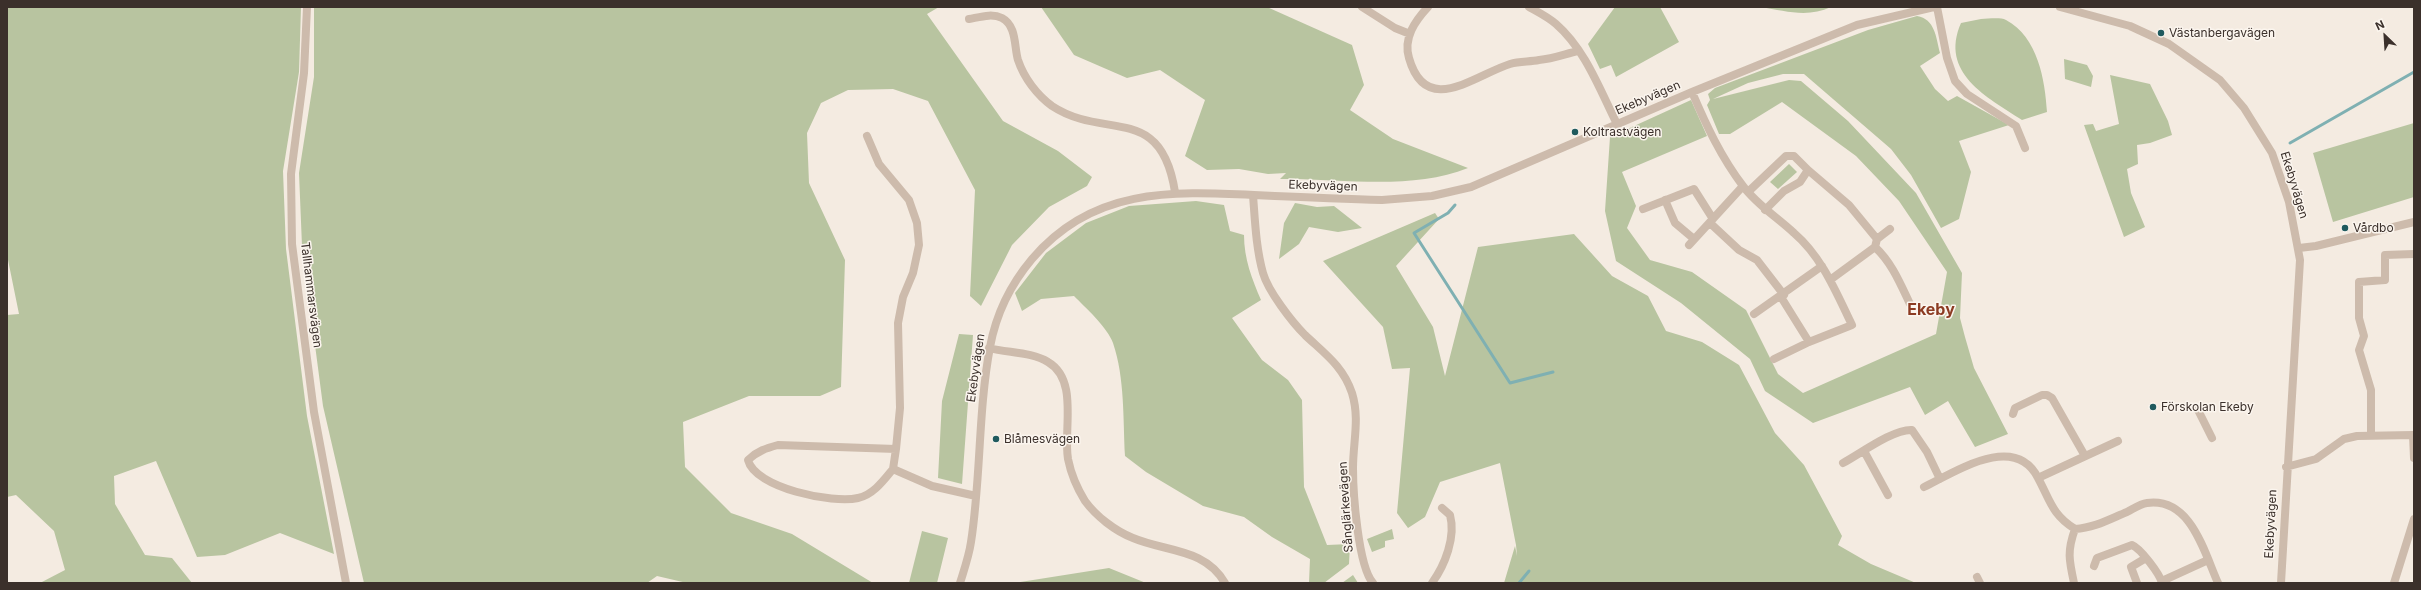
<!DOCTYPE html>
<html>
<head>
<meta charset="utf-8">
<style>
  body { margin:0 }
  #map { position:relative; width:2421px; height:590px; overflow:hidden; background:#f4ebe1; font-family:Inter,sans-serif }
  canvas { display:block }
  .frame { position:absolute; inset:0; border:8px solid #3b302b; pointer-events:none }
  .north { position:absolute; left:2365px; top:16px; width:40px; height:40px; -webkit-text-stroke:3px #fbf5ee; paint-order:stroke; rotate:335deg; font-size:11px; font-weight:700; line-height:16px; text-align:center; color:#3b302b }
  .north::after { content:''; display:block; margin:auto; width:14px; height:18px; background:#3b302b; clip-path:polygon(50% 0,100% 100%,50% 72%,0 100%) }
</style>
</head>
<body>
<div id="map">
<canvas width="2421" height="590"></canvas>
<div class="frame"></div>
<div class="north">N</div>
</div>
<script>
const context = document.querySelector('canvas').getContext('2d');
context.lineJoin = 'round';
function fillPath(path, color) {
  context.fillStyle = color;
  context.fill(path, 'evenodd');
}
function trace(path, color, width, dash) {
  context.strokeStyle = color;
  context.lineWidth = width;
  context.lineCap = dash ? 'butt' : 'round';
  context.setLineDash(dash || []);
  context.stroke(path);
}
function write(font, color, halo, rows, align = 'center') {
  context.font = font + ' Inter,sans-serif';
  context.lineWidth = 3;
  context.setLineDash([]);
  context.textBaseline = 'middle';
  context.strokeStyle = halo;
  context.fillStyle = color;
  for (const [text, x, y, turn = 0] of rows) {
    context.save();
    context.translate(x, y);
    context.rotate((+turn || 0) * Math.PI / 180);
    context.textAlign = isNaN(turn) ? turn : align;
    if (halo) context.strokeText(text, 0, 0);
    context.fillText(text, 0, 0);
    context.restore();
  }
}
fillPath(new Path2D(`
  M7,7H301L299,72L283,171L286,249L307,416L334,554L280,533L225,555L197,557L156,461L114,476L115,504L145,555L172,558L192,583H40L65,570L54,531L16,495L7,497V315L19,314L7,255Z
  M314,7H939L927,14L1003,121L1058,151L1092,177L1087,186L1049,207L1012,245L981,306L970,296L975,190L928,101L893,89L848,90L821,103L807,133L809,183L845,260L841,387L820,396H749L683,422L685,467L731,513L792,534L873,583H687L657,576L647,583H364L323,406L302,246L299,173L314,77Z
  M1041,7H1267L1352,45L1364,85L1350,110L1393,139L1468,168C1411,191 1340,178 1280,179L1286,173L1268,174L1239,169L1207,170L1185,156L1205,100L1160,70L1127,78L1074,55Z
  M1615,7H1660L1679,42L1616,77L1611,65L1600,69L1588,44Z
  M1761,7H1831C1808,18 1785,11 1761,7Z
  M1917,16C1935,19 1936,37 1940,53L1920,66L1935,89L1948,101L1957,96L2009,125L1959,141L1971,172L1959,219L1941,228L1911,175L1891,149L1804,74H1783L1748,83L1713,99L1789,80L1801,81L1848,121L1916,193L1962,273L1960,318L1965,337L1974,368L2008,434L1975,447L1948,401L1925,415L1910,387L1813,423L1765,391L1750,359L1681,303L1616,261L1605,211L1610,137L1691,100L1707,136L1622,172L1636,206L1627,228L1650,260L1692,272L1746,310L1778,374L1803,393L1936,334L1947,272L1899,201L1856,156L1782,102L1730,134H1719L1707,105L1710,100L1708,94L1715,88L1868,30Z
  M1981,19C1988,19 2000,17 2006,20C2038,37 2045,80 2047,112L2022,120C1987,97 1939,73 1961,23Z
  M2064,59L2087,65L2093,76L2091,87L2065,79Z
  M2110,75L2150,84L2168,121L2172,135L2150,143L2137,145L2138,164L2127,169L2131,193L2145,227L2124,237L2084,125L2093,124L2096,131L2119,124Z
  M2414,123V197L2333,222L2313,153Z
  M1789,164L1797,172L1778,189L1770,182Z
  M1196,201L1224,205L1230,231L1244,235C1244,259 1252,279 1261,300L1232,318L1262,360L1288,380L1302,400L1304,487L1327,545L1350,544L1349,564L1324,583H1309L1310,559L1272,537L1244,517L1203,506L1146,472L1125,456C1123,420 1125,378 1113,343C1108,328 1085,307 1074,296L1041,299L1022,311L1015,293L1046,253L1086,223L1129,206Z
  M1295,203L1317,207L1334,206L1362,228L1338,232L1309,227L1299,244L1279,259L1284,223Z
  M1435,213L1439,219L1396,266L1433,327L1445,376L1478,247L1574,234L1612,276L1648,296L1666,331L1702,342L1739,365L1775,433L1804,465L1842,536L1838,545L1871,564L1916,583H1504L1515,546L1517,556L1516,545L1500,463L1440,482L1425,517L1408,528L1397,513L1410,368L1392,369L1383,327L1323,261Z
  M959,334L973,335L962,484L938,478L942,401Z
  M1392,529L1394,539L1385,541V547L1372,552L1367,539Z
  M922,531L948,538L937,583H909Z
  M1109,568L1146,583H1014Z
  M1353,575L1358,583H1342Z`), '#b8c4a0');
trace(new Path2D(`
  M2290,143L2414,72
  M1455,205L1448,213L1414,233L1510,383L1553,372
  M1519,583L1529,571`), '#7fb0b2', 3);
trace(new Path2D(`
  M307,7L304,73L291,174L292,244L314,412L346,583
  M1362,7L1395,28L1410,34
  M1428,7C1415,21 1403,38 1409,58C1426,118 1475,75 1510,64C1520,61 1529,62 1539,60C1553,59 1565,54 1578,51
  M1529,7C1538,12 1548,17 1556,24C1585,49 1600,90 1617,124
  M1937,7L1947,58L1955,81L1967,94L2016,126L2025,148
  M2060,7L2130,26L2169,44L2220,80L2244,108L2272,153L2289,202L2300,260L2281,583
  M969,19C980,17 992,13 1002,18C1017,26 1014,47 1018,60C1024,78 1037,95 1052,106C1105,141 1161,102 1175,192
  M1692,92C1706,125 1721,157 1743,186C1757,205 1777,217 1794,233C1822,257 1836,292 1852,325L1809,342L1774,359
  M867,136L879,164L909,200L917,223L919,245L913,273L903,297L898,323L900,408L896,449L778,445C767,448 757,451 748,460C755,488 833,504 858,498C873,495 884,480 893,469L932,486L976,496
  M1808,170L1849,205L1877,239
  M1748,192L1786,156H1794L1808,170L1800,182L1784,191L1765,210
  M1253,195C1255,221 1256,248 1263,273C1268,291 1292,322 1305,335C1325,354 1343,366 1352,393C1360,419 1353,442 1353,468C1353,492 1358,566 1373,583
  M1665,200L1675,223L1694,239
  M1643,209L1694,189L1713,219
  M1710,223L1739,250L1757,260L1784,295
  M1689,245L1743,186
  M1875,247C1892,263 1900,283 1910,304
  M2299,248L2316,246L2414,222
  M1830,280L1875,247L1877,239L1890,229
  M1781,297L1809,342
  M1754,314L1822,266
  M989,348C1008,353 1032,352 1048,362C1079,380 1063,430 1068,459C1071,474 1077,488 1085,501C1096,516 1115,531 1133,538C1166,552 1205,548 1225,583
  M2198,410L2212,438
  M2013,414L2015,408L2042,395H2047L2052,398L2085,456
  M2371,435V390L2359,350L2364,336L2359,318V282L2385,280V255L2414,254
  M1864,451L1888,495
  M1843,463C1860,454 1893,429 1912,430L1927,452L1940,479
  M2286,467L2316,459L2344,439L2357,436L2413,435L2414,458
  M893,469L896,449
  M2038,478L2118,441
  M1924,487C1955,472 2015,432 2038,478C2050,500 2052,515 2075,529C2094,528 2110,519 2127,512C2133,509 2140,504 2147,503C2191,497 2204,552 2218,583
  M2094,566L2097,558L2132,545C2140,548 2160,574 2162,583
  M1977,577L1980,583
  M2162,581L2208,560
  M960,583C964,570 969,556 971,542C981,478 978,411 990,347C996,314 1011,284 1032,259C1092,188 1170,191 1254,195C1297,197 1340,199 1382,200L1432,196L1471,187L1692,92L1857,25L1934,7
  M1432,583C1445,565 1456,537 1450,515L1442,508
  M2074,583C2069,560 2067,551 2075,529
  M2137,583L2131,567L2146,558
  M2394,583L2414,519`), '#cdbbac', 8);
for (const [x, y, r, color] of [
  [2161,33,4,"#1f5a5e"],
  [1575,132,4,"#1f5a5e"],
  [2345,228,4,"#1f5a5e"],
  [2153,407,4,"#1f5a5e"],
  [996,439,4,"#1f5a5e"]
]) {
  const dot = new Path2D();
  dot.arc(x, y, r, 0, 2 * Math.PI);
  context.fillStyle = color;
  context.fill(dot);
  trace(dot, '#fbf5ee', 1.5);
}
write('12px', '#3b302b', '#fbf5ee', [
  ["Västanbergavägen",2169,33],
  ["Koltrastvägen",1583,132],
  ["Vårdbo",2353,228],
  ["Förskolan Ekeby",2161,407],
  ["Blåmesvägen",1004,439]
], 'left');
write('12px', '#3b302b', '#fbf5ee', [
  ["Ekebyvägen",1648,98,-23],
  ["Ekebyvägen",2294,185,73],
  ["Ekebyvägen",1323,186,2],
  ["Tallhammarsvägen",311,295,83],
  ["Ekebyvägen",976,368,-82],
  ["Sånglärkevägen",1346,507,-94],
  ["Ekebyvägen",2271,524,-87]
]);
write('bold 16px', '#8c3b22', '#fbf5ee', [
  ["Ekeby",1931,310]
]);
</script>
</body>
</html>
